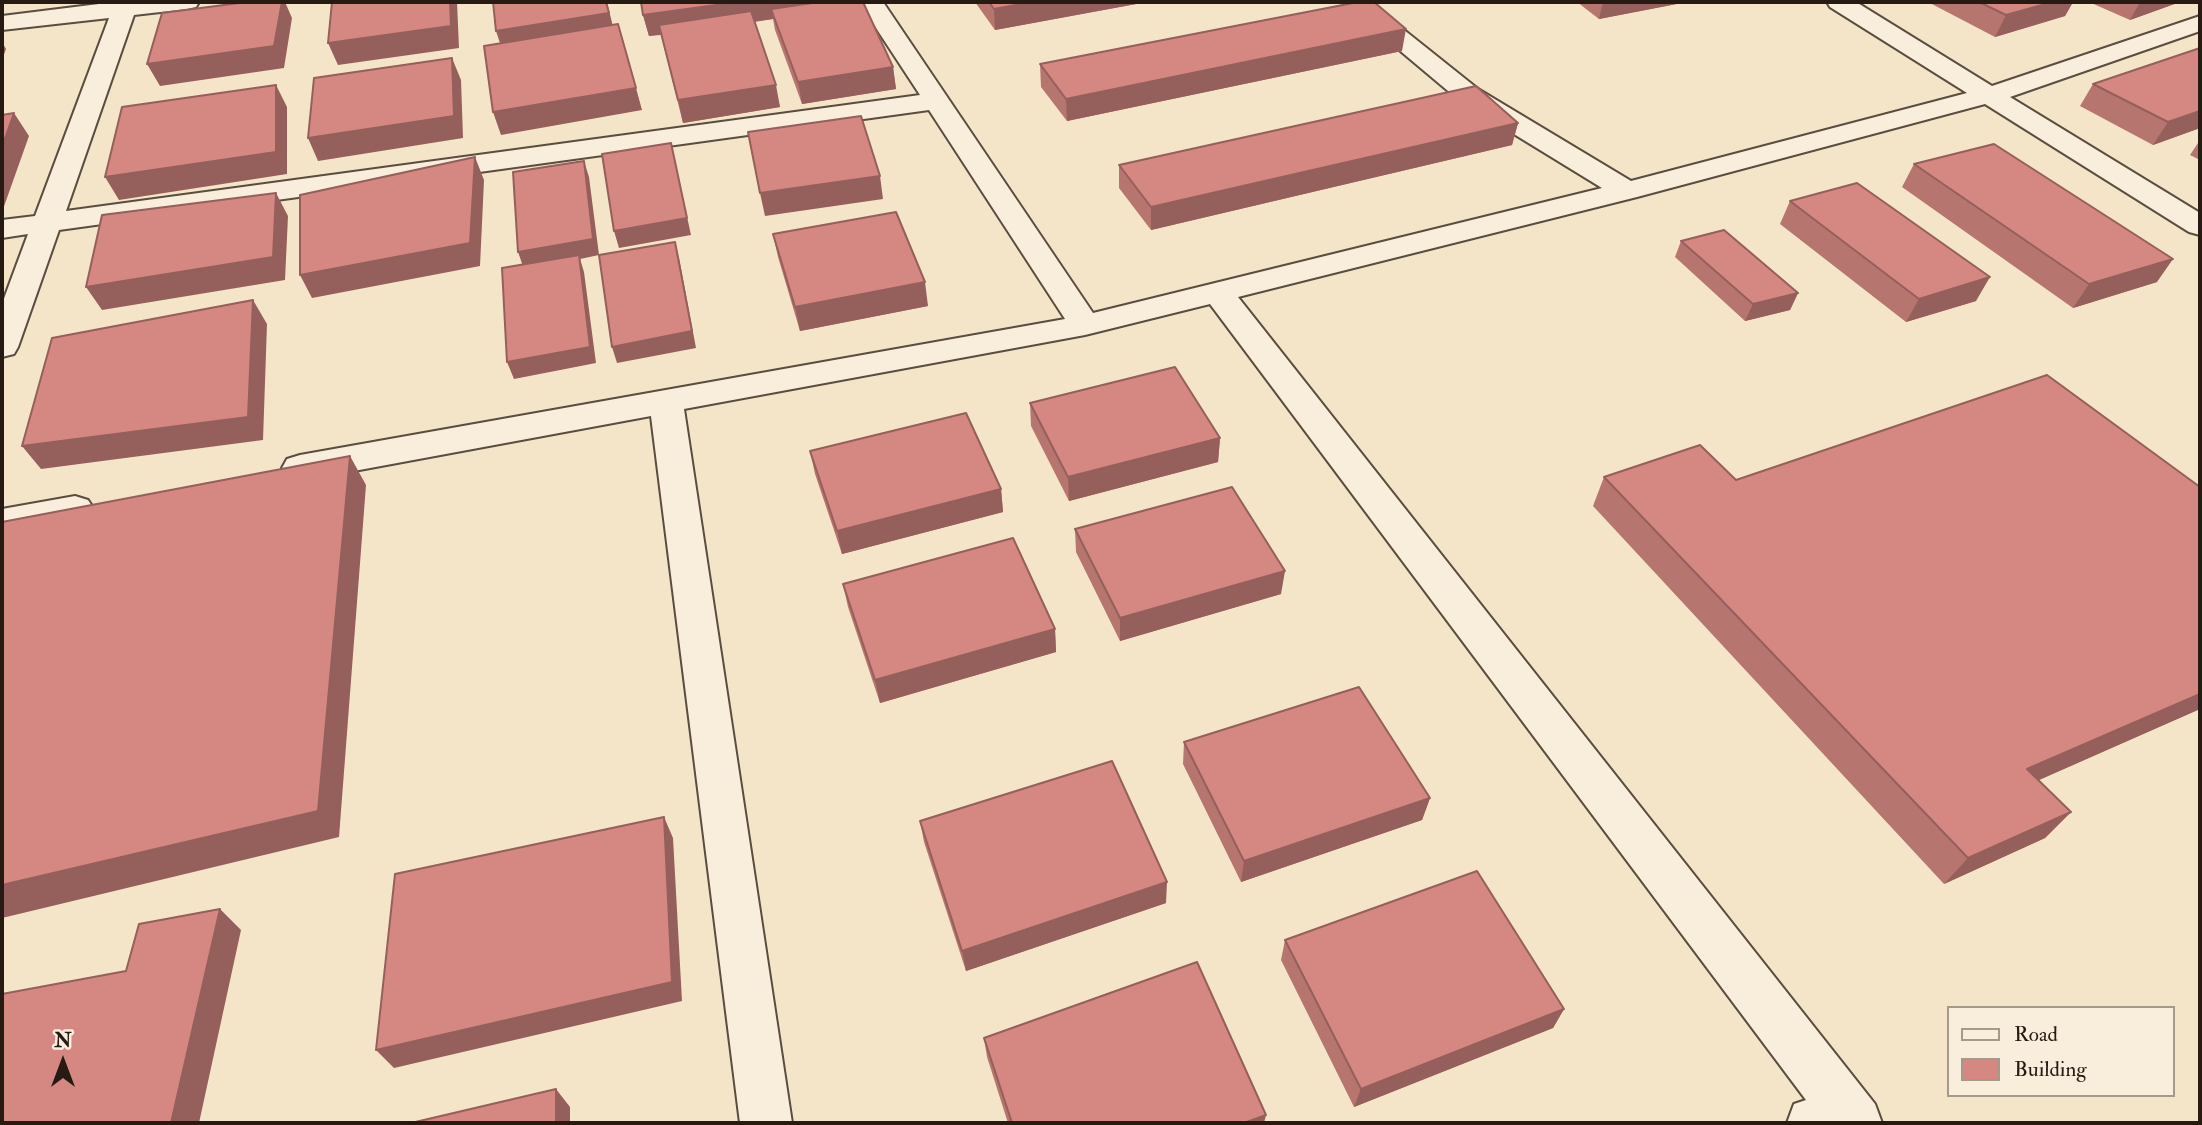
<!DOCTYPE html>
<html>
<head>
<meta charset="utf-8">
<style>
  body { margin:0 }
  #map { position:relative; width:2202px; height:1125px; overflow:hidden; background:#f4e5c8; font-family:"IM FELL Double Pica",serif }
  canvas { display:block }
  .frame { position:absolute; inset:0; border:4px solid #261a13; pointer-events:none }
  .legend { position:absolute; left:1947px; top:1006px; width:228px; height:91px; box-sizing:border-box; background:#f8eedb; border:2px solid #a4998b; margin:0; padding:9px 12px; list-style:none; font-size:21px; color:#261a13 }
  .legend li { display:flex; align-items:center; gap:14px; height:35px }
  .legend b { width:35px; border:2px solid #a4998b }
  .north { position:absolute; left:28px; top:1027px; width:70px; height:70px; -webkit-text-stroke:5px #f8eedb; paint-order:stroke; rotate:0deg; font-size:19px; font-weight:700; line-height:28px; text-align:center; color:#261a13 }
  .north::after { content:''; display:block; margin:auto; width:24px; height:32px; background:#261a13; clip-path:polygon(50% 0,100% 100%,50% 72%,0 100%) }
</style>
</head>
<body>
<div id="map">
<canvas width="2202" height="1125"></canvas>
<div class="frame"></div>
<ul class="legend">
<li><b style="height:9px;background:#f8eedb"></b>Road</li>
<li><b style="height:19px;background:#d58882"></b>Building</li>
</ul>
<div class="north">N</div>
</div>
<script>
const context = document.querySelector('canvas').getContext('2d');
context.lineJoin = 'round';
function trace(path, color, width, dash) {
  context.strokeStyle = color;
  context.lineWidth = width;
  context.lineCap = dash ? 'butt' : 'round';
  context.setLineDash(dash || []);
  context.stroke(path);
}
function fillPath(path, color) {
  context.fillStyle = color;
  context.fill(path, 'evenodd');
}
const minor = new Path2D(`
  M115,2H199L196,7L187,9L134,15L66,211L920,95L859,2H883L1093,313L1602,188L1460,101L1342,2H1369L1478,89L1631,181L1967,93L1830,7L1827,2H1856L1992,86L2200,16V31L2010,97L2200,213V235L2189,232L1985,104L1637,197L1238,297L1875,1104L1882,1123H1787L1794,1104L1806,1100L1210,304L1085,335L684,409L792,1123H740L651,416L300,481L287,477L282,468L287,459L300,455L1065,319L929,110L59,230L18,347L14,354L2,357V304L28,234L2,238V220L35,216L109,18L2,30V16Z
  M75,496L88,500L94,509L88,518L2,535V509Z`);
trace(minor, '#5a4d40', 4);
fillPath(minor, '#f8eedb');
fillPath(new Path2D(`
  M863,2L893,67L896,89L802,104L775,30L773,19L754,22L780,107L683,123L661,35L649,36L643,15Z
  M975,2H1147L995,30Z
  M1577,2H1687L1599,19Z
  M1928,2H2073L2065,16L1995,37Z
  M2089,2H2180L2130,20Z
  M2200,48V128L2153,145L2080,106L2093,84Z
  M1402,51L1067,121L1041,87L1040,64Z
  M1518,123L1512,145L1151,230L1119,188V165Z
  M2200,140V160L2190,155Z
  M1914,164L2157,282L2073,308L1902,187Z
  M1790,201L1976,301L1906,322L1780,224Z
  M773,234L928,306L800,331L778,257Z
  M1681,241L1798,293L1790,310L1745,321L1675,257Z
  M1030,403L1220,438L1218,462L1069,501L1031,426Z
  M810,451L1001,489L1003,512L842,554L815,474Z
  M1604,477L2200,487V709L2038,780L2071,812L2045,838L1944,884L1593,506Z
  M1075,529L1281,594L1120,641L1076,552Z
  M843,584L1055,629L1056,652L880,703L848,607Z
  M1184,742L1430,798L1422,820L1241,882L1183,764Z
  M920,821L1166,903L966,971L924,842Z
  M1285,940L1564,1009L1553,1028L1354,1107L1281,960Z
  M984,1038L1264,1123H1008L987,1057Z`), '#b77570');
fillPath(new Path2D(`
  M2,2H18L2,4Z
  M282,2H285L292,18L284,68L160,86L147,64Z
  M450,2H457L459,48L338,65L328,43Z
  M607,2L615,35L503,52L496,31Z
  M738,2H817L771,9L773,19L649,36L643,15Z
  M1032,2H1147L995,30L994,9Z
  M1603,2H1687L1599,19Z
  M2053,2H2073L2065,16L1995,37L2006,15Z
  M2140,2H2180L2130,20Z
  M1406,29L1402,51L1067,121L1066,99Z
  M2,42L6,49L2,60Z
  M452,58L461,80L463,138L318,161L308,138Z
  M893,67L896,89L802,104L798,82Z
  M276,85L287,107V174L119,200L105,177Z
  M776,85L780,107L683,123L678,100Z
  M636,88L642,110L501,135L493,112Z
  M2200,111V128L2153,145L2168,122Z
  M14,113L29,136L2,212V147Z
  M1518,123L1512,145L1151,230V207Z
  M671,143L691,235L619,248L614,231Z
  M475,157L484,180L480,266L312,298L300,275Z
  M584,161L589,177L599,255L580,259L584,272L596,363L514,379L507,362L524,269L518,252Z
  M880,176L883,199L765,216L760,193Z
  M276,193L288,216L285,280L102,310L86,287Z
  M675,242L679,258L696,348L617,363L612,347Z
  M2173,259L2157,282L2073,308L2089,284Z
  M1990,277L1976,301L1906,322L1919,299Z
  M925,282L928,306L800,331L795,307Z
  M1798,293L1790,310L1745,321L1753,304Z
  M253,300L267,324L263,440L41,469L22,446Z
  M1220,438L1218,462L1069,501L1068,477Z
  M350,456L366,485L339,837L2,918V885Z
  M1001,489L1003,512L842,554L837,531Z
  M1285,571L1281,594L1120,641V618Z
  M1055,629L1056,652L880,703L875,680Z
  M2200,694V709L2003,796L2027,769Z
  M1430,798L1422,820L1241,882L1244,861Z
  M2071,812L2045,838L1944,884L1968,858Z
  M664,817L673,838L682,1001L394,1068L376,1050Z
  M1167,882L1166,903L966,971L962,951Z
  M220,909L241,930L199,1123H171Z
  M1564,1009L1553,1028L1354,1107L1361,1089Z
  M556,1089L570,1107V1123H556Z
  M1266,1115L1264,1123H1244Z`), '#955f5b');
const building = new Path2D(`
  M247,2H282L274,46L147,64L162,13Z
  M332,2H450L451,26L328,43Z
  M493,2H606L609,13L496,31Z
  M641,2H738L643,15Z
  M819,2H863L893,67L798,82L771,9Z
  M989,2H1032L994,9Z
  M1358,2H1374L1406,29L1066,99L1040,64Z
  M1979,2H2053L2006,15Z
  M751,11L776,85L678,100L659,25Z
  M618,24L636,88L493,112L484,46Z
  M2200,48V111L2168,122L2093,84Z
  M452,58L454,116L308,138L314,78Z
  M276,85V152L105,177L122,107Z
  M1476,86L1518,123L1151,207L1119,165Z
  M14,113L2,147V115Z
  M861,116L880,176L760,193L748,132Z
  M671,143L687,218L614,231L602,154Z
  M1994,144L2173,259L2089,284L1914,164Z
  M475,157L470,243L300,275V195Z
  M584,161L593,239L518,252L513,172Z
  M1857,183L1990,277L1919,299L1790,201Z
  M276,193L273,257L86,287L102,215Z
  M896,212L925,282L795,307L773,234Z
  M1724,230L1798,293L1753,304L1681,241Z
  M675,242L692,331L612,347L599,255Z
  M579,255L590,347L507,362L502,268Z
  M253,300L248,417L22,446L52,338Z
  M1175,367L1220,438L1068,477L1030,403Z
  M2047,375L2200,487V694L2027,769L2071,812L1968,858L1604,477L1700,445L1736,480Z
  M966,413L1001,489L837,531L810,451Z
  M350,456L318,811L2,885V522Z
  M1232,487L1285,571L1120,618L1075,529Z
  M1013,538L1055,629L875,680L843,584Z
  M1359,687L1430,798L1244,861L1184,742Z
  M1112,761L1167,882L962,951L920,821Z
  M664,817L672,982L376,1050L395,874Z
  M1477,871L1564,1009L1361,1089L1285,940Z
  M220,909L171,1123H2V994L126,971L139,924Z
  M1197,962L1266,1115L1244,1123H1012L984,1038Z
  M556,1089V1123H411Z`);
fillPath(building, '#d58882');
trace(building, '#955f5b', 2);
</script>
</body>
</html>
